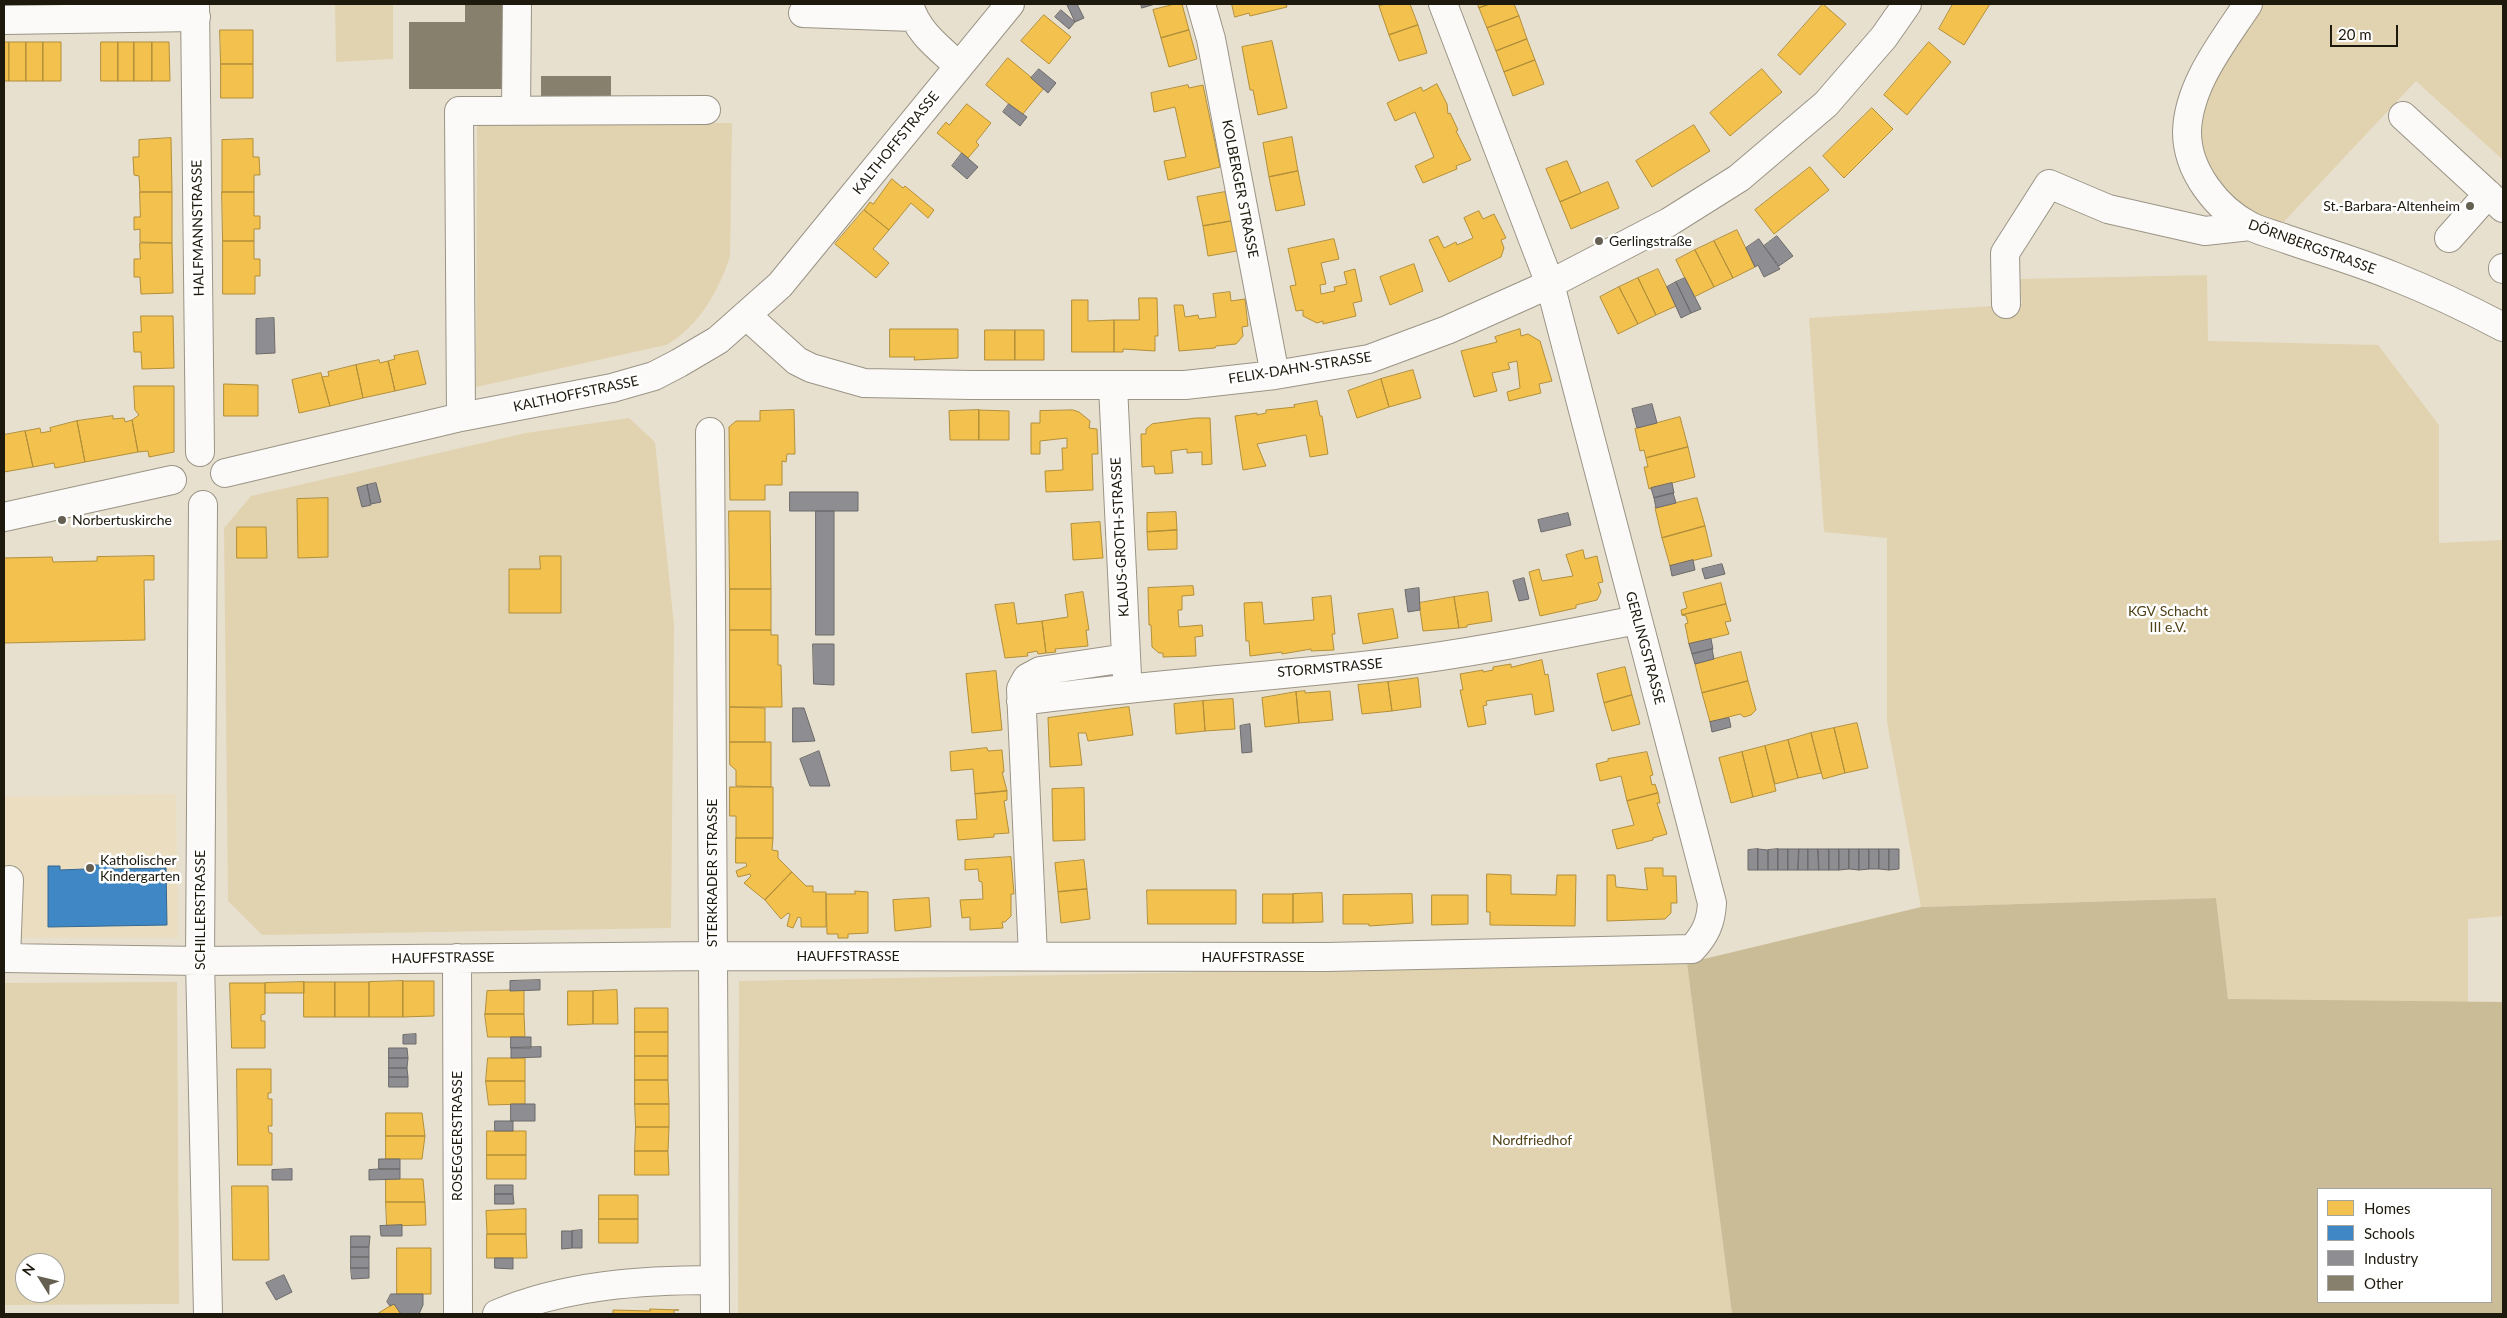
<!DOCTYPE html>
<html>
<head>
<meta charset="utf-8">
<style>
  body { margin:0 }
  #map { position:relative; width:2507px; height:1318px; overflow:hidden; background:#e8e0ce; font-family:Lato,sans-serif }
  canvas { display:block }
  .frame { position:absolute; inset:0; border:5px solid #1e190d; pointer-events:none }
  .legend { position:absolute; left:2317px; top:1188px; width:175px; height:115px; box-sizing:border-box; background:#fff; border:1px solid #a5a39e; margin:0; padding:6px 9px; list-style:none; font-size:15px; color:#1e190d }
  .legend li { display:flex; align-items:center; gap:10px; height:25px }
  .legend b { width:25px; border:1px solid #a5a39e }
  .north { position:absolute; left:15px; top:1253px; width:50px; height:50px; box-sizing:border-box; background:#fff; border:1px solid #a5a39e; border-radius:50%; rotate:306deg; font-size:14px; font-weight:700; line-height:20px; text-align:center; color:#1e190d }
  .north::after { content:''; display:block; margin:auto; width:18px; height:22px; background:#655f51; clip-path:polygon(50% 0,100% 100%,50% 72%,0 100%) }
  .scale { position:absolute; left:2330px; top:25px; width:68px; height:22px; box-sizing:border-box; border:2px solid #1e190d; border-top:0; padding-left:6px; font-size:15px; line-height:18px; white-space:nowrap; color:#1e190d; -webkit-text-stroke:4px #fff; paint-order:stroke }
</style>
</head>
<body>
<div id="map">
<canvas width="2507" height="1318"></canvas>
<div class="frame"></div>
<ul class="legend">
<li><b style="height:14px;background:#f2c14e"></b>Homes</li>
<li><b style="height:14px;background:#3f88c5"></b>Schools</li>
<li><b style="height:14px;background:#8d8d92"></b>Industry</li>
<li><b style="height:14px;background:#87806d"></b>Other</li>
</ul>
<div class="north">N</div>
<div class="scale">20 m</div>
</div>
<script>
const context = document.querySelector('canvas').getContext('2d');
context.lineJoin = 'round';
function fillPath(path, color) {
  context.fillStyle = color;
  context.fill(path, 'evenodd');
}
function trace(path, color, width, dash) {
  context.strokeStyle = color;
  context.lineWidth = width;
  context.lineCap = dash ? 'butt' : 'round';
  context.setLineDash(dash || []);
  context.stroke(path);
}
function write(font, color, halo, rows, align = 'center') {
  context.font = font + ' Lato,sans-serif';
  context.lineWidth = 5;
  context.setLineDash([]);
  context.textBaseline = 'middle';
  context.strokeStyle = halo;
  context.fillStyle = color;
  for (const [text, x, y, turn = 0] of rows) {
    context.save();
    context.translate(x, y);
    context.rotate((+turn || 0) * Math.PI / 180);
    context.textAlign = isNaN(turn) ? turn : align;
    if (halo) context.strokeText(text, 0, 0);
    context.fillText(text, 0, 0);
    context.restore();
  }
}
fillPath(new Path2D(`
  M176,794L178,938H4V797Z`), '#ebdec0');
fillPath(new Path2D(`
  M335,4H393V59L336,62Z
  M2259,4H2503V160L2416,81L2279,227L2256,220L2218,185L2202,150L2199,113L2230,52Z
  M732,123L730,256C720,289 698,328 666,345L476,387L477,124Z
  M2207,275L2208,341L2378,345L2439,425V543L2503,540V916L2468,919V1003L2228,1000L2216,898L1921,907L1887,722V538L1824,532L1809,318L2022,304L2020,279Z
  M629,418L655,442L674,625L671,928L262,935L228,901L224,528L251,496L526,433Z
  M1687,963L1732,1314H738L739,981Z
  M177,982L179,1304L4,1305V983ZM25,1263H55V1293H25Z`), '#e1d3b0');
fillPath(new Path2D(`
  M2216,898L2228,999L2503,1002V1314H1732L1687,963L1921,907ZM2318,1189H2491V1302H2318Z`), '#cbbc98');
const homes = new Path2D(`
  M1175,4H1182L1189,30L1161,38L1153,10Z
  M1232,4H1286L1287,7L1250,16L1249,13L1235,17Z
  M1387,4H1410L1418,25L1389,35L1379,6Z
  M1478,4H1490L1479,8Z
  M1490,4H1514L1519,16L1487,28L1479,8Z
  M1823,4L1846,24L1800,75L1778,55Z
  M1953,4H1990L1964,45L1939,29Z
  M1044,15L1071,37L1049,64L1021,41Z
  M1519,16L1527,39L1496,51L1487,28Z
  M1418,25L1427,53L1399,61L1389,35Z
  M220,30H253V64H221Z
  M1189,30L1197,59L1169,67L1161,38Z
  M1527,39L1535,60L1504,72L1496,51Z
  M1272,41L1287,108L1258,115L1253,90H1250L1242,47Z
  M4,42H9V81H4Z
  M9,42H26V81H9Z
  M26,42H43V81H26Z
  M43,42H61V81H43Z
  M101,42H118V81H101Z
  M118,42H134V81H118Z
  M134,42H152V81H134Z
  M152,42H169L170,81H152Z
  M1929,42L1951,62L1907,115L1884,95Z
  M1008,58L1044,88L1022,115L986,85Z
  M1535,60L1544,84L1513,96L1504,72Z
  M221,64H253V98H221Z
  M1762,69L1782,92L1730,136L1710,113Z
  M1437,84L1447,104L1448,114L1450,113L1458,130L1456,131L1471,160L1456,166L1457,169L1423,183L1415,166L1434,157L1415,112L1395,121L1387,103L1421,87L1423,91Z
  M1188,85L1189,88L1203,85L1220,167L1168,180L1164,161L1186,157L1175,107L1154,112L1151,93Z
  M967,104L991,123L976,142L979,145L968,158L937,133L946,122L949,125Z
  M1872,108L1893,129L1844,178L1823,156Z
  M1694,125L1710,151L1652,187L1636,161Z
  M1292,137L1298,171L1269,177L1263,143Z
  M171,138L172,192H140L139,176L134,175L133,157H139V140Z
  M253,139V157H259L260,175H254V192H222V140Z
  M1567,161L1581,193L1560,202L1546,169Z
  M1810,167L1829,190L1774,234L1755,210Z
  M1298,171L1305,205L1276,211L1269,177Z
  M892,179L903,188L905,186L934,210L928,218L911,203L889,230L864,210L870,202L873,204Z
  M1608,182L1619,208L1571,229L1560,202Z
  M140,192H172V243L140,242V229L134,230V217H140Z
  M222,192H254V216H260V229H254V241H223Z
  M1225,192L1232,221L1203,226L1197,197Z
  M864,210L889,230L873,249L889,263L876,278L835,244Z
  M1479,211L1483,219L1494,214L1506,238L1501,240L1504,248L1501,257L1449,282L1429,240L1438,236L1444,248L1456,242L1457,245L1473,238L1464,218Z
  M1232,221L1237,251L1208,256L1203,226Z
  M1737,230L1755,267L1733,278L1714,241Z
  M1334,239L1339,259L1321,263L1326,284L1320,285L1321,294L1335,291L1334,287L1347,284L1344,272L1355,269L1362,301L1353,303L1356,316L1323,324V321L1317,323L1303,316V310L1296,311L1290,286L1296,285L1288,249Z
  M223,241H254V259H260V276H255V294H223Z
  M1714,241L1733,278L1714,287L1695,250Z
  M140,243H172L173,293L141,294L140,277H134V259H140Z
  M1695,250L1714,287L1694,297L1676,260Z
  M1414,264L1423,291L1390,305L1380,277Z
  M1658,269L1676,306L1656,315L1638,278Z
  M1638,278L1656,315L1638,324L1619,287Z
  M1619,287L1638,324L1618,334L1600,297Z
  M1230,292L1231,301L1245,299L1248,326L1242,327L1243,336L1236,344L1216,346L1215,348L1179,351L1174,305H1183L1185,317L1198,315L1199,319L1216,317L1213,294Z
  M1139,298H1157L1158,336H1155V351L1123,349V352H1114V320H1139Z
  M1072,300H1088V321L1114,320V352H1072Z
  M141,316H173L174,368L142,369L141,352H134L133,332H141Z
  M890,329H958V358L914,360L915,357H890Z
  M1520,329L1521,336L1528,334L1540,341L1552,381L1539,384L1541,393L1509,401L1507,392L1520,388L1517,361L1508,363L1510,369L1492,373L1497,391L1474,397L1461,351L1497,342L1495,337Z
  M985,330H1015V360H985Z
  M1015,330H1044V360H1015Z
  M418,351L426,384L395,391L388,361L395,359L394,356Z
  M379,360L380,363L388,361L395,391L363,398L356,365Z
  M356,365L363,398L330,406L322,377L329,376L328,372Z
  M1413,370L1421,398L1389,407L1381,379Z
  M321,373L330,406L299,413L292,380Z
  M1381,379L1389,407L1357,418L1348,391Z
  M224,384L258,385V416H224Z
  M134,386H174V452L149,457L148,451L138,452L132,420L139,415L135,410Z
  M1317,401L1320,416H1322L1328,454L1310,457L1306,435L1257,444L1266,466L1243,470L1235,416L1257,413V415L1266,413V410L1295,407L1294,405Z
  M794,410L795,454H787L786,462L782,461V485H765V500H730L729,427L736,421H760V411Z
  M979,410V440H950L949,411Z
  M979,410L1009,411V440H979Z
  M1073,410L1079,412L1090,421L1089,428L1097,429L1098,454H1092L1093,490L1046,492L1045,471L1063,470L1062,448H1067V438L1040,441V454H1031V423H1040V411Z
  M113,416V419L124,418L125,422L132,420L138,452L85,462L77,421Z
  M1680,417L1688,447L1646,458L1644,450L1640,451L1635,429Z
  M1196,418H1210L1212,464L1202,465V452L1187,453V449L1171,451L1173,473L1155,474L1154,466L1142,467L1141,434H1146V429L1152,424Z
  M77,421L85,462L55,468L54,463L33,467L25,431L40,428L41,433L51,431L50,428Z
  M25,431L33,467L4,472V435Z
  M1688,447L1695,477L1649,489L1644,467H1648L1646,458Z
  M328,498V557L298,558L297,499Z
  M1697,498L1705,526L1662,538L1655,508Z
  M729,511H770L771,589H730Z
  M1176,512L1177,530L1147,532V513Z
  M1100,522L1103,558L1073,560L1071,524Z
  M1705,526L1712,556L1670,566L1662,538Z
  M237,527H266L267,558H237Z
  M1177,530V549L1148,550L1147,532Z
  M1583,550L1585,559L1597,556L1603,582L1598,583L1601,592L1597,600L1576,605V608L1540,616L1529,572L1539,569L1542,581L1573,576L1566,555Z
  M154,556V580H144L145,640L4,643V558L52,557L53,562L97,561V557Z
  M540,556H561V613H509V569H540Z
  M1721,583L1726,604L1682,615L1681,610L1687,608L1683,593Z
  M1193,586L1194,595L1182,596V610H1178L1179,627L1202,625L1203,636L1195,637L1196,656L1163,657V653H1159L1152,647L1151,625H1149L1148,588Z
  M730,589H771V630H730Z
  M1083,592L1089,630H1086L1088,646L1055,649L1056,652L1046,653L1042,621L1068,617L1065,595Z
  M1488,592L1492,621L1467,625V627L1459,628L1454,597Z
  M1331,596L1335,634H1332L1334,650L1311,651V649L1282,654V652L1250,656L1249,641H1246L1244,603L1262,602L1264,624L1314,620L1312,598Z
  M1454,597L1459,628L1423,631L1419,603Z
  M1014,603L1017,624L1042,621L1046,653L1038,654L1037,651L1027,653L1028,656L1005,658L995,605Z
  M1726,604L1731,621L1725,622L1729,634L1689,644L1685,624L1688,623L1686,616L1682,615Z
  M1393,609L1398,638L1363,644L1358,614Z
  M730,630H771V635H778V665H781L782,707H730Z
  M1741,652L1748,681L1702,693L1695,664Z
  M1542,660L1545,675L1548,674L1554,711L1535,715L1532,694L1486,701L1487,705L1483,706L1486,724L1468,727L1460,690H1463L1460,674L1483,670V672L1493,670V667L1511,664V667Z
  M1625,667L1632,695L1604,703L1597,674Z
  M996,671L1002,730L972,733L966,674Z
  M1418,678L1421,707L1392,711L1388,682Z
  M1748,681L1756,710L1751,715L1744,717L1740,714L1710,722L1702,693Z
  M1388,682L1392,711L1362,714L1358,685Z
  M1305,691V693L1330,691L1333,720L1299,723L1296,692Z
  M1296,692L1299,723L1265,727L1262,698Z
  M1632,695L1640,724L1612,731L1604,703Z
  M1233,699L1235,729L1205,731L1203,701Z
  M1203,701L1205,731L1176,734L1174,704Z
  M730,707L765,708V742H730Z
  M1129,707L1133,735L1088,741L1086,733H1078L1082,765L1050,767L1048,718Z
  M1857,723L1868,768L1845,773L1834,728Z
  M1834,728L1845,773L1823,779L1811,733Z
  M1811,733L1821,773L1798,778L1788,740Z
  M1788,740L1798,778L1775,784L1765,746Z
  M730,742H771V787L736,786V770L730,765Z
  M1765,746L1776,791L1753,797L1742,752Z
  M987,748L988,751L1002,750L1004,772H1002L1007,791L975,794L973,769L951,771L950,752Z
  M1647,752L1653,775L1650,776L1652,785L1655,784L1658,793L1627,801L1621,776L1600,781L1596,764L1608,761V759Z
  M1742,752L1753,797L1731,803L1719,758Z
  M730,787H773V838H736V816H730Z
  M1084,788L1085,840L1053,841L1052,789Z
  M1007,791V800L1004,801L1009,833L994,834V837L958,840L956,820L977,819L975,794Z
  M1658,793L1660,803H1657L1667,834L1653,838V840L1617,849L1612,830L1634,825L1627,801Z
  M736,838H773L772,850L778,851V858L792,872L765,900L744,883L751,876L750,874L738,877L736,871L747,866L746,863H736Z
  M1011,857L1014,894H1011V916L1005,922H1002L1003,928L970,930V917L962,918L960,900L983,899L982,882L979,881L978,869L965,870V860Z
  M1084,860L1087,889L1058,892L1055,863Z
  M1645,868H1663V876H1676L1677,903H1671V913L1665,919L1607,921V875H1615L1616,887L1647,890Z
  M792,872L806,886H813V892H826V927H801V918L798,917L793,928L787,926L790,914L788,913L781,919L765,900Z
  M1487,874L1511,875V894L1556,895L1557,875H1576L1575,926L1490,925V912H1487Z
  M1087,889L1090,919L1061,923L1058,892Z
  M1147,890H1236V924H1148Z
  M855,891L868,892V933L848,934V938H838V934H827L826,894H855Z
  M1322,893L1323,922L1293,923V894Z
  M1263,894H1293V923H1263Z
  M1412,894L1413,923L1369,926V924H1343V895Z
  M1432,895H1468V924L1432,925Z
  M929,898L931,927L895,931L893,900Z
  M403,981V1017H369V982Z
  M403,981H434V1016L403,1017Z
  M304,982H335V1017H304Z
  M304,982V993H265V983Z
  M335,982H369V1017H335Z
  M230,983H265V1014L261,1015V1021H265V1048H232Z
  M524,990V1014H485L487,991Z
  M617,990L618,1024H593V991Z
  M568,991H593V1024L568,1025Z
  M635,1008H668V1032H635Z
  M485,1014H524L525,1037H488Z
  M635,1032H668V1056H635Z
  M635,1056H668V1080H635Z
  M488,1058H525V1081H486Z
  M237,1069H271V1093H268V1099H272V1126H268L269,1133H272V1165H238Z
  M635,1080H668L669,1104H635Z
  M486,1081H525V1104L489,1105Z
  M635,1104H669V1127H636Z
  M386,1113H422L425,1136H386Z
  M636,1127H669L668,1151H635Z
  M487,1131H526V1155H487Z
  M386,1136H425L422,1159H386Z
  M635,1151H668L669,1175H635Z
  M487,1155H526V1179H487Z
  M386,1179H423L425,1202H386Z
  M232,1186H268L269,1260H233Z
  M599,1195H638V1219H599Z
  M386,1202H425L426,1225L387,1226Z
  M526,1209V1234H487L486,1211Z
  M599,1219H638V1243H599Z
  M487,1234H526L527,1258H487Z
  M397,1248H431V1294H397Z
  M394,1304L401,1314H377L390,1306Z
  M650,1309L679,1310H674V1314H613V1310L650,1311Z`);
fillPath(homes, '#f2c14e');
trace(homes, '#b28f3a', 1);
const schools = new Path2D(`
  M86,865H113V869L166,868L167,925L48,927V866H60V870L86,869Z`);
fillPath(schools, '#3f88c5');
trace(schools, '#35678e', 1);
const industry = new Path2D(`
  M1070,4H1077L1084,18L1075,22L1067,5Z
  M1141,4H1155L1142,8Z
  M1061,10L1075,22L1069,29L1055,17Z
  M1039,69L1056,83L1048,93L1031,78Z
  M1009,104L1027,117L1020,126L1003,112Z
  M962,153L978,167L967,179L952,166Z
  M1777,236L1793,256L1779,266L1764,246Z
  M1759,239L1780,269L1764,277L1758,265L1755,267L1746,248Z
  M1685,278L1701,309L1691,313L1676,282Z
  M1676,282L1691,313L1681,318L1667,287Z
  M274,318L275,353L256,354V319Z
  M1652,404L1657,423L1637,428L1632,409Z
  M376,483L381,502L371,504L367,485Z
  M1672,483L1674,493L1654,498L1651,488Z
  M367,485L371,505L362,507L357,488Z
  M790,492H858V511H790Z
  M1673,493L1676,503L1656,508L1654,498Z
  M816,511H834V635H816Z
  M1568,513L1571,525L1541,532L1538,520Z
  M1693,560L1695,570L1672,576L1670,566Z
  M1722,564L1725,574L1705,579L1702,569Z
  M1524,578L1529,599L1519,601L1513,581Z
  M1419,588L1420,610L1408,612L1405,590Z
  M1711,639L1713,649L1692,654L1689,644Z
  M813,644H834V685L814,684Z
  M1712,649L1714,659L1695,664L1692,654Z
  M793,708H804L815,741L793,742Z
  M1729,718L1731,727L1712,732L1710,722Z
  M1250,724L1252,752L1242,753L1240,726Z
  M819,751L830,786H810L800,759Z
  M1758,849L1768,850V870H1758Z
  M1758,849V870H1748V850Z
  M1778,849H1788V870H1778Z
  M1778,849V870H1768V850Z
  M1788,849H1799L1798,870H1788Z
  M1799,849H1808V870H1798Z
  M1808,849H1818L1819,870H1808Z
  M1818,849H1829V870H1819Z
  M1829,849H1839V870H1829Z
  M1839,849H1849V869L1839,870Z
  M1849,849H1859V870L1849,869Z
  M1859,849H1869V869L1859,870Z
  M1869,849H1879V869H1869Z
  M1879,849H1889V870L1879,869Z
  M1889,849H1899V869L1889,870Z
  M540,980V990L510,991V981Z
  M416,1034V1044H403V1035Z
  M511,1037H531V1048H511Z
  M541,1047V1057L511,1058V1048Z
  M389,1048H407L408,1058H389Z
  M389,1058H408L407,1068H389Z
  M389,1068H407L408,1077H389Z
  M389,1077H408V1087H389Z
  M511,1104H535V1121H511Z
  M495,1121H513V1131H495Z
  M379,1159H400V1169H379Z
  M292,1169V1180H272V1170Z
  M379,1169H400V1179L369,1180V1170Z
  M495,1185H513V1194H495Z
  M495,1194H513L514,1204H495Z
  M402,1225V1236H381L380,1226Z
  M582,1230V1248H572V1231Z
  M562,1231H572V1248L562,1249Z
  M351,1236H370L369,1247H351Z
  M351,1247H369V1257H351Z
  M351,1257H369V1268H351Z
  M495,1258H513V1269L495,1268Z
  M351,1268H369V1278L352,1279Z
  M284,1275L292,1292L276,1300L266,1283Z
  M391,1294H423V1305L419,1314H401L394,1304L390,1306L387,1302Z`);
fillPath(industry, '#8d8d92');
trace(industry, '#6c6a6a', 1);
fillPath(new Path2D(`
  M465,4H505V89H409V22H465Z
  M541,76H611V100H541Z`), '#87806d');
const minor = new Path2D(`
  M195,4L200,452
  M909,4C917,32 938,47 959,66
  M1201,4L1211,39L1275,375
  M2248,4C2223,42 2188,85 2187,132C2187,171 2217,209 2250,226C2262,232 2276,235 2289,240C2324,252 2359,262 2393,276C2431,291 2467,308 2503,327
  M803,13L913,17
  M4,20L196,17
  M516,110L517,4
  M2403,116L2503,208
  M2449,238L2488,194
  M2503,269V268
  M2006,304L2005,253L2049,184L2108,209L2205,231L2250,226
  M746,315L797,361L811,368L864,383L971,385H1185L1275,375L1369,359L1447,330L1550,284L1669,222L1739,178L1826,104L1884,37L1907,4
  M1113,386L1127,676
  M461,417L459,111L706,110
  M710,432L715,1314
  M225,473L461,417L612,388L654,376L679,363L718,340L780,285L1010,4
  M203,505L200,961L208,1314
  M4,517L172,480
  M1021,701C1144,685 1267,677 1390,663C1473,653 1555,636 1637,620
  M1033,956L1021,689L1027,678L1040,671L1126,658
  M4,958L200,961L713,956L1327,957L1692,949C1705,935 1711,923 1712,903L1550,284L1443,4
  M6,958L9,880
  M457,958L458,1314
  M497,1314C565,1285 642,1280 715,1280`);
trace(minor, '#9a9486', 30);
trace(minor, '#fcfaf8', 28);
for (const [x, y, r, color] of [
  [2470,206,5,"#655f51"],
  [1599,241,5,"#655f51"],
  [62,520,5,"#655f51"],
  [90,868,5,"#655f51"]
]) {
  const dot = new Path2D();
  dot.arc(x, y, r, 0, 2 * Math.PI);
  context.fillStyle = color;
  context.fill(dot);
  trace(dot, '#fff', 2);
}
write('14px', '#1e190d', '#fff', [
  ["KALTHOFFSTRASSE",896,143,-51],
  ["KOLBERGER STRASSE",1240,189,79],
  ["HALFMANNSTRASSE",198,228,-91],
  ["DÖRNBERGSTRASSE",2312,247,20],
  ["FELIX-DAHN-STRASSE",1300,368,-9],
  ["KALTHOFFSTRASSE",576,394,-12],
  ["KLAUS-GROTH-STRASSE",1120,537,-93],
  ["GERLINGSTRASSE",1645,648,75],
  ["STORMSTRASSE",1330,668,-5],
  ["STERKRADER STRASSE",712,873,-90],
  ["SCHILLERSTRASSE",200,910,-90],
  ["HAUFFSTRASSE",848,956],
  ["HAUFFSTRASSE",1253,957],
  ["HAUFFSTRASSE",443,958,-1],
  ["ROSEGGERSTRASSE",457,1136,-90]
]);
write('14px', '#1e190d', '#fff', [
  ["St.-Barbara-Altenheim",2460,206,"right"],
  ["Gerlingstraße",1609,241],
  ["Norbertuskirche",72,520],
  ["Katholischer",100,860],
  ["Kindergarten",100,876]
], 'left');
write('14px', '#504117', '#fff', [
  ["KGV Schacht",2168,611],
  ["III e.V.",2168,627],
  ["Nordfriedhof",1532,1140]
]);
</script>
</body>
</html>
